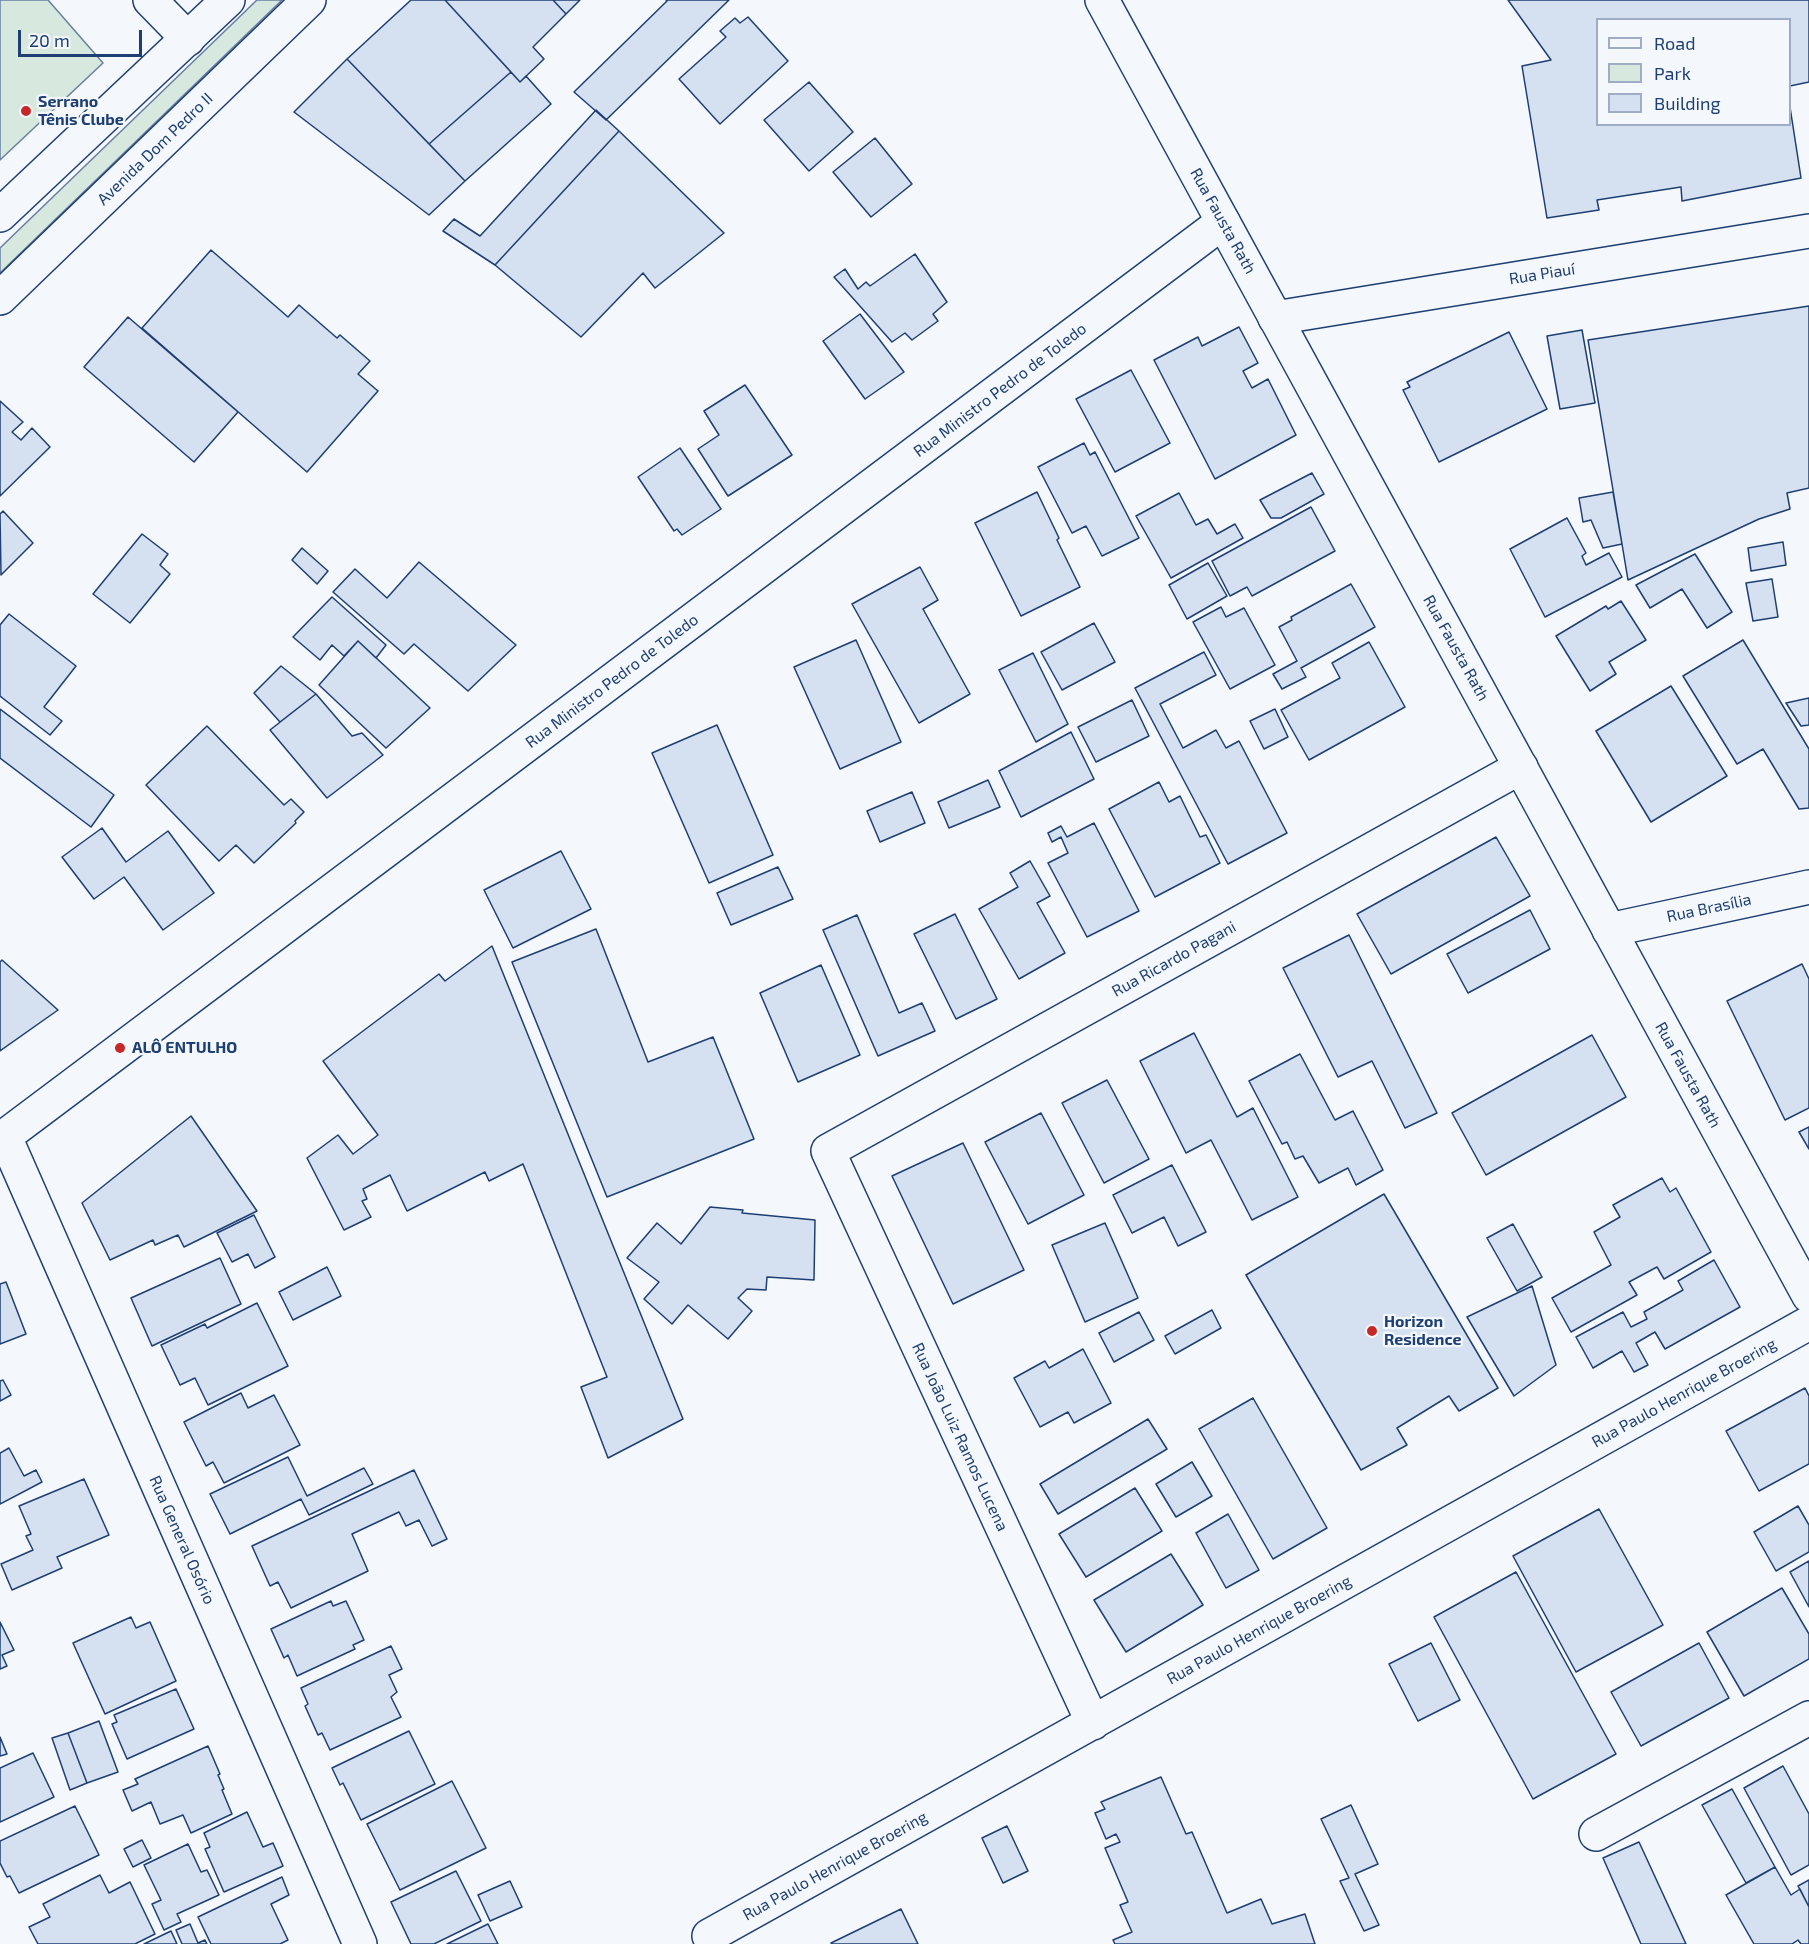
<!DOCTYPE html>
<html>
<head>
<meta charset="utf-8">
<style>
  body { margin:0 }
  #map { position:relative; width:1809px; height:1944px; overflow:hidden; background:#f4f7fb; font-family:"Exo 2",sans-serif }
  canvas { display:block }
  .legend { position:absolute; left:1596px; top:18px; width:195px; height:108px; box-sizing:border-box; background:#f4f7fb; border:2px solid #9eadc5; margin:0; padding:8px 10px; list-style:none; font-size:18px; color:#1d3f73 }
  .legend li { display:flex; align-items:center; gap:12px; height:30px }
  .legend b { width:30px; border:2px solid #9eadc5 }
  .scale { position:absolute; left:18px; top:30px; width:124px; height:27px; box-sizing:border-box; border:3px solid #1d3f73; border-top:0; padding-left:8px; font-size:18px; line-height:21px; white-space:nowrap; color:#1d3f73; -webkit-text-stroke:4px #f4f7fb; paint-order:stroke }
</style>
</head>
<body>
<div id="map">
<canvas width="1809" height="1944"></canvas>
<ul class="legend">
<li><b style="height:8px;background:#f4f7fb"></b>Road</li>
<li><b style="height:16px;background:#d7e8df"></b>Park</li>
<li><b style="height:16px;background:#d5e0f0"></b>Building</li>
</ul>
<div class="scale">20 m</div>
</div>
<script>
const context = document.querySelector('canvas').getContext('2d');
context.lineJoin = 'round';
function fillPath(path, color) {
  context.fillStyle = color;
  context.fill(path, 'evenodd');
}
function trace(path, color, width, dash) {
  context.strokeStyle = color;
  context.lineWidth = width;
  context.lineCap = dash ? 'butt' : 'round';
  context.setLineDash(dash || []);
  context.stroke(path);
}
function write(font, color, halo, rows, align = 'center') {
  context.font = font + ' "Exo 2",sans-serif';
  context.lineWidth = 4.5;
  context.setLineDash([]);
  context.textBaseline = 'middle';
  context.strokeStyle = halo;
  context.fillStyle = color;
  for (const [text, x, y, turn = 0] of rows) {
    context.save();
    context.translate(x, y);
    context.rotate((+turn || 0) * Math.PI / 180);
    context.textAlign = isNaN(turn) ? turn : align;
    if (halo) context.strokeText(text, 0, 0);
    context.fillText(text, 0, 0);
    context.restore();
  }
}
const green = new Path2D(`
  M0,0H48L103,63L0,160Z
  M257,0H282L0,273V248Z`);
fillPath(green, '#d7e8df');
trace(green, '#687fa3', 1.5);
const building = new Path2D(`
  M411,0H445L511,72L429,144L347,59Z
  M445,0H553L566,14L533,47L544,59L520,82Z
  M553,0H580L566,14Z
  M666,0H729L606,120L574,92L667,1Z
  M1508,0H1809V82L1790,86V20H1598V124H1790V107L1801,178L1682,201L1681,187L1597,200L1599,210L1547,218L1522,66L1551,60Z
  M748,17L788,61L720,124L679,79L726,37L720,31L735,18L740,23Z
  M347,59L465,181L429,215L294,112Z
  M511,72L520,82L526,76L551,104L465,181L429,144Z
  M809,82L853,132L809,171L764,120Z
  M596,110L619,131L495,265L443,231L454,219L480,236Z
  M619,131L724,233L655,288L643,273L581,337L495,265Z
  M875,138L912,184L871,217L833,172Z
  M211,250L288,317L299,305L337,338L340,335L370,361L358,374L378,391L307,472L142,328Z
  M915,254L947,302L933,314L938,321L912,340L905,333L892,342L834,277L845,269L858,289L866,282L870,286Z
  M1809,306V488L1787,493L1790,509L1759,519L1628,580L1588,340Z
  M860,314L904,372L865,399L823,341Z
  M128,317L238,412L194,462L84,367Z
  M1239,327L1258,363L1243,371L1252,388L1268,379L1296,435L1215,479L1154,360L1198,337L1202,346Z
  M1582,330L1595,403L1560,409L1547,336Z
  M1509,332L1547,409L1439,462L1403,390L1410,387L1407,382Z
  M1131,370L1170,443L1115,472L1076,399Z
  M745,385L792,455L728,496L698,449L719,435L704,411Z
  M0,401L23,422L12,432L21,440L32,428L50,447L0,496Z
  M1084,443L1090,455L1095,452L1139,538L1102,556L1086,526L1072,533L1038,467Z
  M680,448L721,509L682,535L677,529L674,531L638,477Z
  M1312,473L1324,494L1281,518H1271L1260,500Z
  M1037,492L1059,538L1057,540L1080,587L1021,616L975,523Z
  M1613,492L1622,544L1603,548L1591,520L1583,522L1579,498Z
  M1179,493L1196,525L1208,519L1217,534L1235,524L1243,538L1171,578L1136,516Z
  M1311,507L1335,551L1252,596L1247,587L1230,596L1212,561Z
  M3,511L33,543L1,575L0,514Z
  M1567,518L1586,553L1582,556L1586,565L1609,553L1622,577L1545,617L1510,549Z
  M142,534L168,554L160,565L170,574L130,623L93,594Z
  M1783,542L1786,565L1751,571L1748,548Z
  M302,548L328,571L317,584L292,560Z
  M1695,554L1732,612L1707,628L1682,589L1650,608L1636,585Z
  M419,562L516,645L468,691L414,644L404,654L333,592L355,569L387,598Z
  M1208,563L1227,596L1187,619L1169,585Z
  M920,567L938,600L923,609L970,694L919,723L852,604Z
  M1772,579L1778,617L1753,621L1746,583Z
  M1351,584L1375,627L1301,668L1306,677L1282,689L1273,674L1297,661L1279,627L1292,620L1291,617Z
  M332,597L386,645L376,658L358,641L344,656L332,645L320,660L293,637Z
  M1621,601L1646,640L1609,662L1616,674L1590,691L1556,636L1606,606L1608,609Z
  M1221,607L1226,617L1244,608L1275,665L1230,689L1193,622Z
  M9,614L76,666L44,707L62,721L50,735L0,696V625Z
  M1094,623L1115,662L1062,690L1041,652Z
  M856,640L901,742L840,769L794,667Z
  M1743,640L1809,749V808L1799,809L1763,749L1737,764L1683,676Z
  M358,641L430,708L386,748L319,685Z
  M1369,642L1405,707L1309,760L1281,710L1340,678L1332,663Z
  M1204,652L1216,675L1160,704L1183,748L1216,730L1226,748L1239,741L1287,833L1228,864L1135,688Z
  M1033,653L1068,724L1036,742L999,670Z
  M281,666L316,694L280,722L254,693Z
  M1671,686L1727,776L1651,822L1596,731Z
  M316,694L352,736L362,733L383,755L327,798L270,730Z
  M1809,698V725L1801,726L1786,703Z
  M1132,700L1149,736L1096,762L1078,727Z
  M0,709L114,795L91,827L0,758Z
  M1275,709L1288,737L1264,749L1250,721Z
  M717,725L773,855L709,883L652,753Z
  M207,726L284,805L291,799L304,812L295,821L296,823L254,863L236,845L219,861L146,785Z
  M1071,732L1094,779L1021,817L999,771Z
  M988,780L1000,807L949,828L938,802Z
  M1159,782L1169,802L1180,796L1200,837L1206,835L1220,863L1155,897L1109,809Z
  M912,792L925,823L880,842L867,811Z
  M1094,823L1139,911L1087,937L1048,863L1068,853L1061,837L1052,842L1048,833L1061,826L1067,837Z
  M102,828L126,862L168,831L214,893L163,930L124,877L94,899L62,857Z
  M1496,837L1530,896L1391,974L1357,914Z
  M561,851L591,909L513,948L484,890Z
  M1030,861L1050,896L1037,903L1065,953L1019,979L979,909L1018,887L1010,873Z
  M778,867L793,899L731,925L717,893Z
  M1530,910L1550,949L1468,993L1447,954Z
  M955,914L997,999L956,1019L914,934Z
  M857,915L899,1013L922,1003L935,1031L878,1056L823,930Z
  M596,929L648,1062L713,1037L754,1139L607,1197L512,962Z
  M1349,935L1437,1113L1405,1128L1372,1061L1338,1077L1283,968Z
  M492,946L683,1419L608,1458L581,1387L607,1377L523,1164L489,1181L485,1172L407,1211L390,1175L363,1189L367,1199L362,1201L371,1217L344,1230L307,1158L338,1135L353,1154L378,1135L323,1061L439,974L445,981Z
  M2,960L58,1010L0,1051V962Z
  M1802,964L1809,979V1108L1785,1120L1727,1001Z
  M821,965L860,1055L798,1082L760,993Z
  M1194,1033L1237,1117L1253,1108L1298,1197L1252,1220L1211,1140L1186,1153L1140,1061Z
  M1592,1035L1626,1097L1486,1175L1452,1113Z
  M1300,1054L1335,1120L1353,1111L1383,1170L1356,1185L1348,1168L1319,1183L1303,1156L1295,1159L1287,1142L1282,1144L1249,1081Z
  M1107,1080L1149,1159L1104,1183L1062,1103Z
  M1041,1113L1084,1195L1028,1224L985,1142Z
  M191,1116L257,1211L184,1247L178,1235L155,1245L153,1240L110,1260L82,1203Z
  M1809,1127V1149L1799,1132Z
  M963,1143L1024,1270L953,1304L892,1176Z
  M1172,1165L1206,1232L1178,1246L1164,1217L1132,1233L1113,1195Z
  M1662,1178L1670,1192L1676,1188L1711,1252L1664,1279L1657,1267L1629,1282L1637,1295L1571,1332L1552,1298L1611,1265L1594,1232L1620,1217L1613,1205Z
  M1384,1194L1498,1388L1459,1411L1449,1396L1397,1428L1407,1445L1361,1470L1246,1275Z
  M710,1207L743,1210L742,1213L815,1220L814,1280L767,1277L766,1290L747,1289L738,1298L752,1311L728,1339L688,1305L672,1324L644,1299L659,1282L627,1258L657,1223L681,1244Z
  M254,1215L275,1257L255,1268L248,1254L232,1262L217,1233Z
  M1105,1223L1138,1298L1085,1322L1052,1245Z
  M1513,1224L1542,1277L1517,1291L1487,1238Z
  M220,1258L241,1304L152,1346L131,1298Z
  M1714,1260L1740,1307L1665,1349L1655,1332L1636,1343L1648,1365L1634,1372L1622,1351L1593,1368L1576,1337L1623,1312L1631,1327L1647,1319L1644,1312L1683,1290L1678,1281Z
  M327,1267L341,1296L293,1320L279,1292Z
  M6,1282L26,1334L0,1344V1284Z
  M1532,1286L1556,1365L1514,1396L1467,1317Z
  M257,1303L288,1366L208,1405L195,1378L180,1385L161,1345L205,1324L207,1328Z
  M1212,1310L1221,1328L1175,1354L1165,1336Z
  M1139,1312L1154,1340L1114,1362L1099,1333Z
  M1083,1349L1111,1403L1074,1423L1068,1412L1040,1427L1014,1378L1045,1361L1049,1368Z
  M3,1380L11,1395L0,1401V1381Z
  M1805,1388L1809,1396V1464L1759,1491L1726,1431Z
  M241,1393L248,1408L274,1395L300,1445L224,1483L213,1462L206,1466L184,1422Z
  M1253,1398L1327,1528L1273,1559L1199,1429Z
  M1148,1419L1167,1449L1058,1514L1040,1484Z
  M9,1448L24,1476L36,1470L42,1482L0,1504V1453Z
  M288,1457L307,1496L364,1468L373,1484L309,1515L301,1499L230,1534L210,1494Z
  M1192,1462L1212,1496L1176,1517L1156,1484Z
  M414,1470L447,1539L432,1546L419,1520L406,1526L399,1512L352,1534L368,1571L291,1608L278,1582L270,1586L252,1546Z
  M84,1479L109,1535L57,1557L62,1568L12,1590L1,1564L33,1550L26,1536L31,1534L19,1506Z
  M1135,1488L1162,1531L1086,1577L1059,1534Z
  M1798,1506L1809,1525V1552L1776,1571L1754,1532Z
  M1599,1509L1663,1625L1576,1672L1513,1556Z
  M1228,1514L1259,1570L1226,1588L1196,1533Z
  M1171,1554L1203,1605L1126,1652L1094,1600Z
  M1809,1561V1607L1790,1572Z
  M1516,1572L1616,1754L1533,1799L1434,1617Z
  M1782,1588L1809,1634V1659L1744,1696L1707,1632Z
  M331,1601L333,1606L346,1601L364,1640L353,1645L355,1649L297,1676L288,1655L284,1658L271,1629Z
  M131,1617L136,1628L150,1622L176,1681L105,1714L73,1643Z
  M0,1622L14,1650L2,1655L7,1666L0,1669Z
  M1431,1643L1460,1700L1418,1721L1389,1664Z
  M1699,1643L1729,1698L1641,1746L1611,1692Z
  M391,1646L402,1669L389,1675L397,1692L391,1697L401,1717L330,1750L322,1733L318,1735L305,1706L308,1704L301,1688Z
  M176,1689L194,1729L127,1759L112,1724L117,1722L114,1715Z
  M99,1721L118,1772L87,1783L68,1733Z
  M409,1731L435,1784L361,1820L343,1783L340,1785L332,1768Z
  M68,1733L87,1783L70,1790L52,1738Z
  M0,1737L7,1754L0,1756Z
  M208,1746L220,1774L218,1775L224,1789L222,1790L232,1814L191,1833L183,1815L160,1824L151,1802L132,1811L123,1790L138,1784L135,1779Z
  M33,1753L54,1797L0,1822V1768Z
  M1783,1766L1809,1814V1865L1791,1875L1744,1788Z
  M1161,1777L1186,1834L1192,1832L1227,1913L1261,1899L1272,1924L1305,1914L1315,1944H1115L1113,1940L1132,1932L1120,1905L1128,1902L1105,1848L1120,1842L1116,1834L1106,1839L1095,1813L1105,1809L1101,1802Z
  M452,1781L486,1848L400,1890L367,1824Z
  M1732,1789L1775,1867L1746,1883L1702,1805Z
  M1351,1805L1378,1864L1355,1874L1379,1925L1364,1931L1340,1881L1349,1878L1321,1819Z
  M75,1806L99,1855L19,1893L10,1876L7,1877L0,1863V1841Z
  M247,1812L263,1847L273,1843L283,1866L224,1892L205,1849L210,1847L204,1833Z
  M1007,1826L1028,1871L1003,1883L982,1838Z
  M142,1840L151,1858L133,1867L124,1849Z
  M1639,1842L1686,1944H1641L1603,1858Z
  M188,1844L201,1872L207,1870L219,1895L177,1914L181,1922L164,1930L152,1904L161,1900L144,1865Z
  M1775,1867L1791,1895L1800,1889L1809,1907V1944H1801L1798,1940L1792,1944H1754L1726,1895Z
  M456,1871L481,1921L434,1944H411L391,1902Z
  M100,1875L109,1893L130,1882L155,1934L135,1944H38L29,1927L50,1917L43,1904Z
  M282,1877L289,1895L271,1904L288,1940L280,1944H211L198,1917Z
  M1809,1880V1907L1798,1886Z
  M510,1881L522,1907L490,1921L478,1895Z
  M901,1909L918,1944H832L831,1943Z
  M190,1924L198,1943L205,1940L207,1944H182L176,1930Z
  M488,1924L498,1944H447Z
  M171,1931L177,1944H144Z`);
fillPath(building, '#d5e0f0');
trace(building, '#1d3f73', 1.5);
const street = new Path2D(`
  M150,0L188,39
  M1275,318L1809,231
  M1609,930L1809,887
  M5,1137L360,1944
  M0,1140L1223,222
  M1093,1723L828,1151L1521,767
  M1596,1834L1809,1718
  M709,1936L1809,1323`);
const secondary = new Path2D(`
  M1102,0L1809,1296`);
const primary = new Path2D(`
  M0,215L228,0
  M0,298L309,0`);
trace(street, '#1d3f73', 36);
trace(secondary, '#1d3f73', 36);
trace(primary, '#1d3f73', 36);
trace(street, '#f4f7fb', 33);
trace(secondary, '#f4f7fb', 33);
trace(primary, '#f4f7fb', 33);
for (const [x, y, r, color] of [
  [26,111,6,"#c62828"],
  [120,1048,6,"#c62828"],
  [1372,1331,6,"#c62828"]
]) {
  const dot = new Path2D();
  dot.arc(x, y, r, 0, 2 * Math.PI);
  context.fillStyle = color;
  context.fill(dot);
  trace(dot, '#f4f7fb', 2);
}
write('bold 16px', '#1d3f73', '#f4f7fb', [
  ["Serrano",38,102],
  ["Tênis Clube",38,120],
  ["ALÔ ENTULHO",132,1048],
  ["Horizon",1384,1322],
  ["Residence",1384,1340]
], 'left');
write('16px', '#1d3f73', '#f4f7fb', [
  ["Avenida Dom Pedro II",155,149,-44],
  ["Rua Fausta Rath",1223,221,61],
  ["Rua Piauí",1542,274,-9],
  ["Rua Ministro Pedro de Toledo",1000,390,-37],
  ["Rua Fausta Rath",1456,648,61],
  ["Rua Ministro Pedro de Toledo",612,681,-37],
  ["Rua Brasília",1709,908,-12],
  ["Rua Ricardo Pagani",1174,959,-29],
  ["Rua Fausta Rath",1688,1075,61],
  ["Rua Paulo Henrique Broering",1684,1393,-29],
  ["Rua João Luiz Ramos Lucena",960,1437,65],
  ["Rua General Osório",182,1540,66],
  ["Rua Paulo Henrique Broering",1259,1630,-29],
  ["Rua Paulo Henrique Broering",835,1866,-29]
]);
</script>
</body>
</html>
